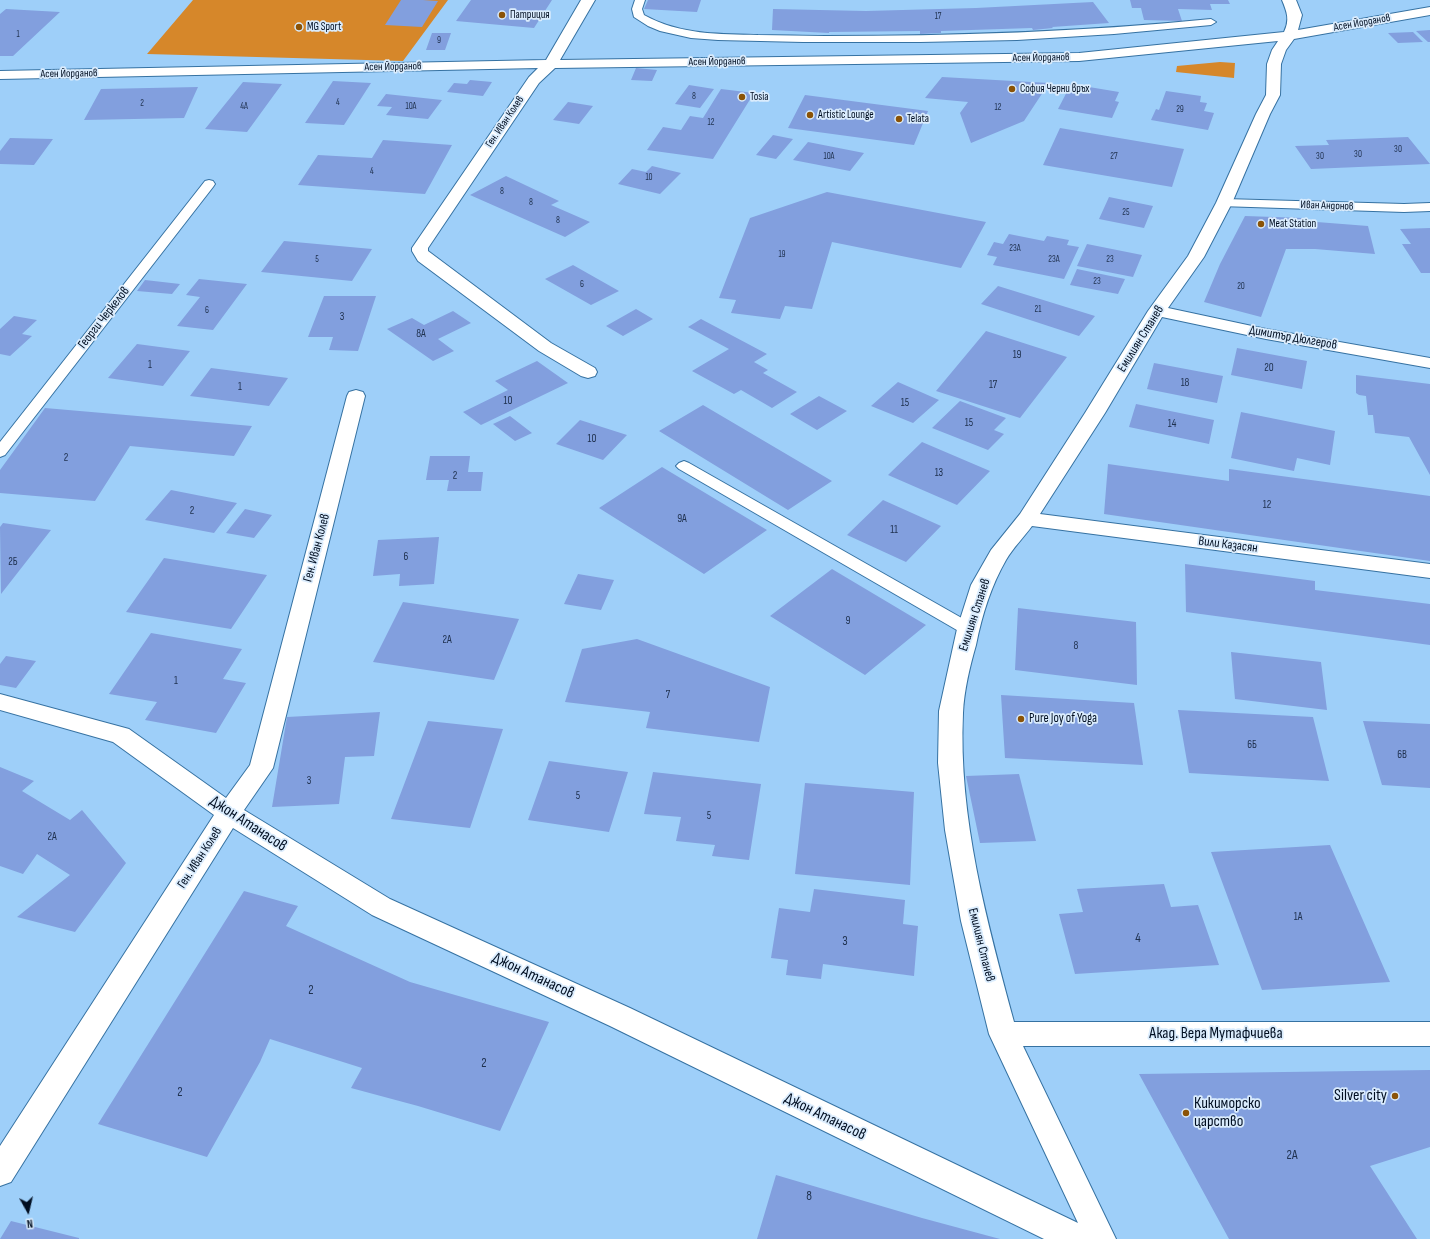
<!DOCTYPE html>
<html>
<head>
<meta charset="utf-8">
<style>
  body { margin:0 }
  #map { position:relative; width:1430px; height:1239px; overflow:hidden; background:#9ecff9; font-family:"Sofia Sans Condensed",sans-serif }
  canvas { display:block }
  .north { position:absolute; left:8px; top:1191px; width:40px; height:40px; -webkit-text-stroke:3px #daecfd; paint-order:stroke; rotate:172deg; font-size:11px; font-weight:700; line-height:16px; text-align:center; color:#000e21 }
  .north::after { content:''; display:block; margin:auto; width:14px; height:18px; background:#000e21; clip-path:polygon(50% 0,100% 100%,50% 72%,0 100%) }
</style>
</head>
<body>
<div id="map">
<canvas width="1430" height="1239"></canvas>
<div class="north">N</div>
</div>
<script>
const context = document.querySelector('canvas').getContext('2d');
context.lineJoin = 'round';
function fillPath(path, color) {
  context.fillStyle = color;
  context.fill(path, 'evenodd');
}
function trace(path, color, width, dash) {
  context.strokeStyle = color;
  context.lineWidth = width;
  context.lineCap = dash ? 'butt' : 'round';
  context.setLineDash(dash || []);
  context.stroke(path);
}
function write(font, color, halo, rows, align = 'center') {
  context.font = font + ' "Sofia Sans Condensed",sans-serif';
  context.lineWidth = 3.5;
  context.setLineDash([]);
  context.textBaseline = 'middle';
  context.strokeStyle = halo;
  context.fillStyle = color;
  for (const [text, x, y, turn = 0] of rows) {
    context.save();
    context.translate(x, y);
    context.rotate((+turn || 0) * Math.PI / 180);
    context.textAlign = isNaN(turn) ? turn : align;
    if (halo) context.strokeText(text, 0, 0);
    context.fillText(text, 0, 0);
    context.restore();
  }
}
fillPath(new Path2D(`
  M193,0H448L403,61L147,54Z
  M1220,62L1235,63L1234,78L1176,72L1177,66Z`), '#d6872a');
fillPath(new Path2D(`
  M401,0H423L438,1L422,27L385,25Z
  M471,0H552L534,28L456,21Z
  M648,0H701L697,12L644,9Z
  M1130,0H1228L1230,4H1210L1212,10L1178,9L1182,21L1144,20L1141,8H1132Z
  M1093,2L1109,23L1052,27L1053,28L1033,30L1032,28L941,31V33L920,34V31L829,32V33L772,30L773,9L866,11L976,8Z
  M6,9L60,12L13,56H0V14Z
  M1430,30V42H1428L1416,31Z
  M1413,32L1423,42L1398,43L1388,33Z
  M432,33H451L445,50H426Z
  M636,68L657,70L652,81L631,80Z
  M942,77L1049,83L1024,121L971,143L960,113L968,102L925,98Z
  M470,80L492,82L483,96L447,92L454,83L467,84Z
  M333,81L371,83L344,125L305,123Z
  M243,82L282,84L247,132L205,129Z
  M1071,84L1119,92L1115,101L1119,102L1112,118L1058,109Z
  M689,85L714,89L700,108L675,104Z
  M198,87L184,118L84,120L101,89Z
  M721,89L754,93L713,159L647,150L663,127L681,130L690,116L703,118Z
  M1166,91L1201,96L1200,102L1207,103L1204,111L1214,113L1208,130L1151,120L1156,109L1159,110Z
  M386,94L442,100L428,119L386,115L392,107L377,106Z
  M805,95L928,111L914,145L788,128Z
  M568,102L593,106L579,124L553,120Z
  M1060,128L1184,149L1172,187L1043,165Z
  M773,135L793,139L776,159L756,155Z
  M1408,137L1430,164L1311,169L1295,146L1329,145L1326,140Z
  M10,138L53,139L34,165L0,164V151Z
  M383,140L452,145L425,194L298,185L318,155L372,158Z
  M808,142L864,153L850,171L793,160Z
  M652,166L681,173L660,194L618,184L632,169L646,172Z
  M506,176L559,201L551,205L590,222L565,237L470,195Z
  M827,192L986,222L961,268L832,242L812,309L785,306L780,319L731,313L736,300L719,298L750,218Z
  M1109,197L1153,206L1144,228L1099,219Z
  M1245,216L1303,218L1304,221L1368,226L1375,254L1315,249H1286L1261,317L1204,302L1220,264Z
  M1430,228V273H1421L1402,244H1411L1400,229Z
  M1009,234L1044,241L1047,236L1069,240L1067,245L1079,247L1064,279L993,265L997,257L987,255L994,242L1003,244Z
  M284,241L372,249L352,281L261,272Z
  M1087,244L1142,255L1133,277L1077,266Z
  M573,265L619,291L591,305L545,279Z
  M1077,269L1125,279L1118,294L1070,285Z
  M199,279L247,284L213,330L177,326L200,297L186,295Z
  M145,280L180,284L172,294L137,291Z
  M998,286L1095,316L1079,336L981,304Z
  M324,296H376L358,351L329,350L333,337H308Z
  M636,309L653,319L623,336L606,326Z
  M453,311L471,323L438,339L454,351L433,361L387,329L412,318L424,325Z
  M14,316L37,320L22,334L32,336L10,356L0,354V329Z
  M701,319L767,354L754,362L768,370L763,373L797,392L772,408L741,390L734,394L692,371L729,349L688,327Z
  M986,331L1067,357L1020,418L936,391Z
  M137,344L190,351L163,386L108,378Z
  M1237,348L1307,361L1302,389L1231,375Z
  M537,361L568,383L481,425L463,412L508,390L495,381Z
  M1154,363L1223,376L1217,403L1147,389Z
  M211,368L288,378L269,406L190,396Z
  M1356,375L1430,384V475L1409,437L1375,433L1373,415H1368L1366,396L1359,395L1356,393Z
  M898,382L939,400L913,423L871,406Z
  M819,396L847,411L817,430L790,414Z
  M960,401L1006,418L994,430L1004,434L988,450L932,428Z
  M1136,404L1214,420L1209,444L1129,427Z
  M703,405L832,481L788,510L659,431Z
  M45,408L149,417L252,426L234,456L130,446L95,501L0,493V470Z
  M1241,412L1335,431L1330,465L1297,458L1294,471L1231,458Z
  M510,416L532,433L515,441L493,424Z
  M580,420L627,435L603,460L556,444Z
  M922,442L990,471L957,505L888,475Z
  M430,456H470L468,472H483L481,491H447L449,480H426Z
  M1108,464L1229,481V469L1430,496V561L1104,514Z
  M662,467L767,530L704,574L599,508Z
  M171,490L237,503L214,533L145,520Z
  M883,500L941,526L906,562L847,535Z
  M245,509L272,515L254,538L226,533Z
  M3,523L51,530L1,594L0,527Z
  M439,537L434,584L399,586L400,574L373,576L378,540Z
  M164,558L267,575L231,629L126,612Z
  M1185,564L1315,581V590L1430,604V645L1186,612Z
  M832,569L926,625L865,675L770,616Z
  M578,574L614,580L601,610L564,604Z
  M403,602L519,619L494,680L373,662Z
  M1018,608L1136,622L1137,685L1015,670Z
  M151,633L242,649L223,679L246,683L216,733L145,720L157,702L109,694Z
  M637,639L770,687L759,742L646,728L650,712L565,702L582,649Z
  M1231,652L1321,662L1327,710L1235,699Z
  M6,656L36,661L16,688L0,685V664Z
  M1001,695L1134,703L1143,765L1005,758Z
  M1178,710L1313,717L1329,781L1189,773Z
  M380,712L374,756L345,757L339,804L272,807L287,717Z
  M428,721L503,729L470,828L391,819Z
  M1363,721L1430,724V788L1382,785Z
  M549,761L628,772L609,832L528,820Z
  M0,767L34,781L22,791L70,820L82,810L126,863L75,932L17,917L70,875L37,854L23,874L0,866Z
  M653,772L761,784L749,860L712,856L715,845L676,841L681,817L644,814Z
  M1019,774L1036,841L980,843L966,776Z
  M805,783L914,792L910,885L795,874Z
  M1330,845L1390,982L1262,990L1211,852Z
  M1164,884L1171,907L1198,905L1219,965L1075,974L1059,914L1083,912L1077,889Z
  M814,889L905,900L903,924L918,926L914,976L823,964L821,979L786,975L788,960L771,958L779,908L810,912Z
  M244,891L298,906L286,926L410,982L549,1022L500,1131L418,1106L351,1088L362,1068L270,1039L260,1062L207,1157L98,1124Z
  M1430,1070V1147L1370,1166L1417,1239H1229L1139,1074Z
  M776,1175L922,1218L1000,1239H757Z
  M11,1221L79,1238V1239H0Z`), '#829fde');
const service = new Path2D(`
  M635,0H645L642,9L644,15C680,35 719,34 758,35C781,35 803,36 825,36C954,36 1082,32 1211,19L1216,22L1211,25L1114,34L1017,40L920,42H803L718,40L691,38L660,31L648,26L634,17L632,9Z
  M209,180L213,181L215,184L213,187L5,455L0,457V442L205,181Z
  M1224,199L1404,204L1430,203V211L1404,212L1220,206L1218,203L1220,200Z
  M684,461L689,463L974,625L977,629L974,633L968,635L962,633L679,469L676,466L679,463Z`);
const minor = new Path2D(`
  M581,0H595L560,60L1079,53L1284,32C1290,20 1287,12 1282,0H1296L1302,15L1298,30L1430,7V15L1294,39L1286,50L1281,64L1280,95L1270,114L1232,203L1204,257L1168,308L1266,329L1430,358V368L1266,339L1162,317L1105,413L1040,514L1430,564V578L1032,526C1024,537 1013,548 1006,560C991,586 982,615 976,645C970,666 964,690 963,713C958,817 987,922 1014,1022H1430V1046H1023L1116,1239H1044L610,1026L372,915L233,828L11,1182L0,1186V1146L214,815L113,742L0,710V694L129,729L226,798L250,765L347,396L349,392L356,390L363,392L365,396L273,768L244,810L390,899L630,1008L1078,1223L989,1034L961,921L945,830L938,763L939,711L957,629L971,585L991,550L1020,514L1085,413L1148,311L1188,256L1216,203L1256,114L1266,95L1267,64L1272,50L1278,41L1079,61L555,68L539,83L428,248V251L551,343L595,368L597,372L595,376L588,378L581,376L539,351L418,261L412,251V248L529,77L538,68L0,79V71L546,60Z`);
trace(service, '#3672a2', 2);
trace(minor, '#3672a2', 2);
fillPath(service, '#fff');
fillPath(minor, '#fff');
for (const [x, y, r, color] of [
  [502,15,4,"#8b5307"],
  [299,27,4,"#8b5307"],
  [1012,89,4,"#8b5307"],
  [742,97,4,"#8b5307"],
  [810,115,4,"#8b5307"],
  [899,119,4,"#8b5307"],
  [1261,224,4,"#8b5307"],
  [1021,719,4,"#8b5307"],
  [1395,1096,4,"#8b5307"],
  [1186,1113,4,"#8b5307"]
]) {
  const dot = new Path2D();
  dot.arc(x, y, r, 0, 2 * Math.PI);
  context.fillStyle = color;
  context.fill(dot);
  trace(dot, '#daecfd', 1.5);
}
write('9px', '#203250', null, [
  ["17",938,17],
  ["1",18,35],
  ["9",439,41],
  ["8",694,97],
  ["4",338,103],
  ["2",142,104],
  ["4А",244,107],
  ["10А",411,107],
  ["12",998,108],
  ["29",1180,110],
  ["12",711,123],
  ["30",1398,150],
  ["30",1358,155],
  ["10А",829,157],
  ["27",1114,157],
  ["30",1320,157],
  ["4",372,172],
  ["10",649,178],
  ["8",502,192],
  ["8",531,203],
  ["25",1126,213],
  ["8",558,221],
  ["23А",1015,249],
  ["19",782,255],
  ["5",317,260],
  ["23А",1054,260],
  ["23",1110,260],
  ["23",1097,282],
  ["6",582,285],
  ["20",1241,287],
  ["21",1038,310],
  ["6",207,311]
]);
write('11px', '#000e21', '#daecfd', [
  ["Патриция",510,15],
  ["MG Sport",307,27],
  ["София Черни връх",1020,89],
  ["Tosia",750,97],
  ["Artistic Lounge",818,115],
  ["Telata",907,119],
  ["Meat Station",1269,224]
], 'left');
write('11px', '#000e21', '#daecfd', [
  ["Асен Йорданов",1362,23,-10],
  ["Асен Йорданов",1041,58,-1],
  ["Асен Йорданов",717,62,-1],
  ["Асен Йорданов",393,67,-1],
  ["Асен Йорданов",69,74,-1],
  ["Ген. Иван Колев",505,122,-56],
  ["Иван Андонов",1327,206,2]
]);
write('11px', '#203250', null, [
  ["3",342,317],
  ["8А",421,334],
  ["19",1017,355],
  ["1",150,365],
  ["20",1269,368],
  ["18",1185,383],
  ["17",993,385],
  ["1",240,387],
  ["10",508,401],
  ["15",905,403],
  ["15",969,423],
  ["14",1172,424],
  ["10",592,439],
  ["2",66,458],
  ["13",939,473],
  ["2",455,476],
  ["12",1267,505],
  ["2",192,511],
  ["9А",682,519],
  ["11",894,530],
  ["6",406,557],
  ["2Б",13,562],
  ["9",848,621],
  ["2А",447,640],
  ["8",1076,646],
  ["1",176,681],
  ["7",668,695],
  ["6Б",1252,745],
  ["6В",1402,755],
  ["3",309,781],
  ["5",578,796],
  ["5",709,816],
  ["2А",52,837],
  ["1А",1298,917]
]);
write('13px', '#000e21', '#daecfd', [
  ["Георги Черкелов",104,318,-52],
  ["Димитър Дюлгеров",1293,338,10],
  ["Емилиян Станев",1141,339,-58],
  ["Вили Казасян",1228,545,7],
  ["Ген. Иван Колев",317,548,-75],
  ["Емилиян Станев",975,615,-72],
  ["Ген. Иван Колев",200,858,-57],
  ["Емилиян Станев",981,945,76]
]);
write('13px', '#000e21', '#daecfd', [
  ["Pure Joy of Yoga",1029,719]
], 'left');
write('13px', '#203250', null, [
  ["4",1138,939],
  ["3",845,942],
  ["2",311,991],
  ["2",484,1064],
  ["2",180,1093],
  ["2А",1292,1156],
  ["8",809,1197]
]);
write('16px', '#000e21', '#daecfd', [
  ["Джон Атанасов",248,824,33],
  ["Джон Атанасов",533,976,25],
  ["Акад. Вера Мутафчиева",1216,1034],
  ["Джон Атанасов",825,1117,26]
]);
write('16px', '#000e21', '#daecfd', [
  ["Silver city",1387,1096],
  ["Кикиморско",1194,1104,"left"],
  ["царство",1194,1122,"left"]
], 'right');
</script>
</body>
</html>
